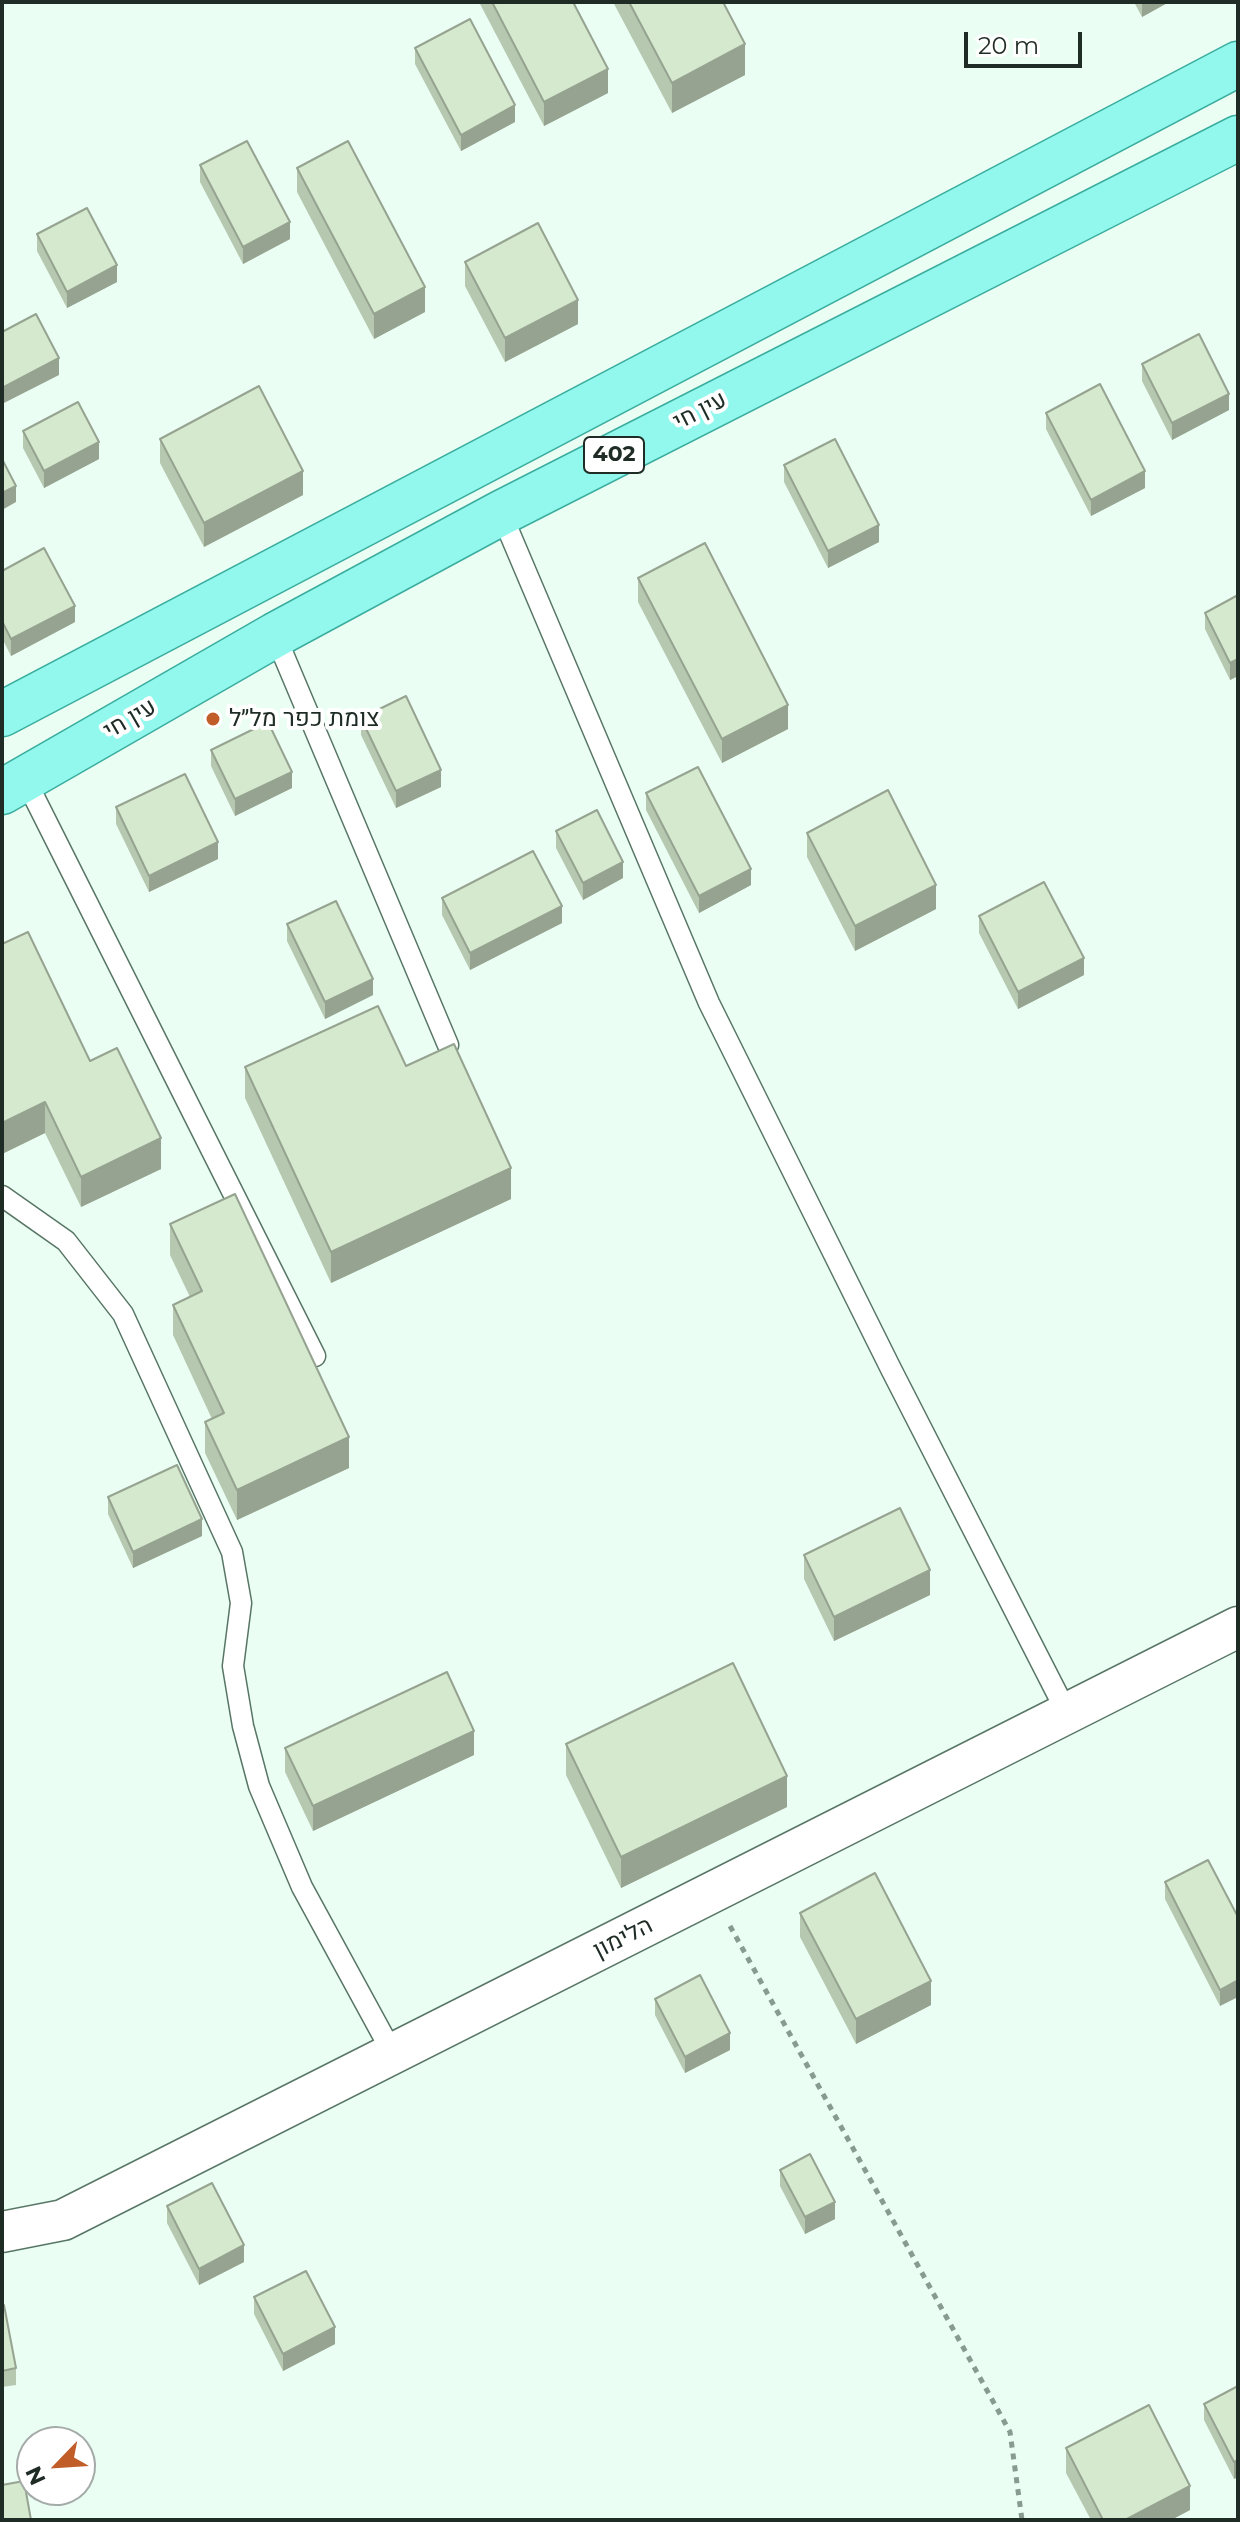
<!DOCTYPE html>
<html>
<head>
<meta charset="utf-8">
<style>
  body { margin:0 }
  #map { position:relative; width:1240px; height:2522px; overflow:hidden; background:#eafef3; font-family:Montserrat,sans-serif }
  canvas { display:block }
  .frame { position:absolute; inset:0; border:4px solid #1f2c25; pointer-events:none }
  .north { position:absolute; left:16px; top:2426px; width:80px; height:80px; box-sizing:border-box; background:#fff; border:2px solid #a5aba8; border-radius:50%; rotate:245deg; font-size:22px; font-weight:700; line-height:32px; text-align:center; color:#1f2c25 }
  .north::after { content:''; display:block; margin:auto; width:28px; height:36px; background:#c15d29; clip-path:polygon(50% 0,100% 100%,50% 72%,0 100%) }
  .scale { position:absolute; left:964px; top:32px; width:118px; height:36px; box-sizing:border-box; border:4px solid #1f2c25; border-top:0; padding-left:10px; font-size:24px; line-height:28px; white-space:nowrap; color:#1f2c25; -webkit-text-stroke:6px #fff; paint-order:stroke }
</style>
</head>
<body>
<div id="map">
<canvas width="1240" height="2522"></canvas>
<div class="frame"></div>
<div class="north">N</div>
<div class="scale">20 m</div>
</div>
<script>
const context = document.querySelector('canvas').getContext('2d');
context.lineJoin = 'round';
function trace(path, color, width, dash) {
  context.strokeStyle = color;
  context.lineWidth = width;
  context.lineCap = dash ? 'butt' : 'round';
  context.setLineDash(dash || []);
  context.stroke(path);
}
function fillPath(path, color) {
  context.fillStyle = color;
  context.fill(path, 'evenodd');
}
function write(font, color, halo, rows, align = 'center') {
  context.font = font + ' Montserrat,Heebo,sans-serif';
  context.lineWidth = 8;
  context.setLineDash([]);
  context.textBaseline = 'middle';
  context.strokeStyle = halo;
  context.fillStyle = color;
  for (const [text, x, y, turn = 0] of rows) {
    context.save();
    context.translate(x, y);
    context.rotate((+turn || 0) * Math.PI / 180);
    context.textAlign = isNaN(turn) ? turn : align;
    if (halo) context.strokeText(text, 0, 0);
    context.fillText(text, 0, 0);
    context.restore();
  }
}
const lane = new Path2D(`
  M501,513L709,1003L891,1369L1067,1713
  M275,635L448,1045
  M25,779L315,1356
  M2,1196L66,1241L123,1314L232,1552L241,1603L233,1666L243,1726L259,1786L302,1887L393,2054`);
const street = new Path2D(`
  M2,2232L63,2220L1238,1627`);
const primary = new Path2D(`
  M2,714L1238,64
  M2,792L275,635L501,513L1238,138`);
trace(lane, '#587666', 23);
trace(street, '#587666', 43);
trace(primary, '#3bad9f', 47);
trace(new Path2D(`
  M730,1926L1010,2432L1022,2520`), '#899a91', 5, [6, 6]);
trace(lane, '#fff', 20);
trace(street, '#fff', 40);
trace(primary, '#92f8ed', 44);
fillPath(new Path2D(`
  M479,2H573L608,93L544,126Z
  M613,2H723L745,75L672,113Z
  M1134,2H1169L1142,17Z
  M415,48L515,122L461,151L415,64Z
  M200,165L290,239L243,264L200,182Z
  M297,168L425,312L374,339L297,192Z
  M37,234L117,282L67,308L37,251Z
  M465,262L578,324L505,362L465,286Z
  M1142,364L1229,410L1172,440L1142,381Z
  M1046,413L1145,488L1091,516L1046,429Z
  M23,431L99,459L44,488L23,448Z
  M160,439L303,495L204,547L160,463Z
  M784,465L879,542L828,568L784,482Z
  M2,571L75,622L11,656L2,638Z
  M638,578L788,729L722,763L638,602Z
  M1238,595V676L1230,680L1205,629V613Z
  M361,718L441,787L396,808L361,735Z
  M211,750L292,788L235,816L211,766Z
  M646,793L751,885L699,913L646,810Z
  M116,807L218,859L149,892L116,824Z
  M556,831L623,878L583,900L556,848Z
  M807,833L936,909L855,951L807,857Z
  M442,898L562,923L470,970L442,915Z
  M979,916L1084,975L1018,1009L979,933Z
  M287,924L373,995L325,1019L287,941Z
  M2,944L90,1061L161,1169L81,1207L45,1133L2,1154Z
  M406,1066L511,1199L331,1283L245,1098V1067Z
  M170,1224L349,1468L237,1520L205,1453V1422L212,1419L173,1335V1305L190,1297L170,1255Z
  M108,1497L202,1536L133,1568L108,1514Z
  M804,1555L930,1595L834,1641L804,1579Z
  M566,1744L787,1807L621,1888L566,1775Z
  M285,1748L474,1755L313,1831L285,1772Z
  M1165,1882L1238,1917L1220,2006L1165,1899Z
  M800,1913L931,2005L856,2044L800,1937Z
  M655,1999L730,2050L685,2073L655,2015Z
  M780,2170L835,2219L805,2234L780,2186Z
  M167,2206L244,2262L199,2285L167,2223Z
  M254,2297L335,2344L283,2371L254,2314Z
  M2,2305L16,2368V2385L2,2387Z
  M1238,2386V2477L1234,2479L1204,2420V2404Z
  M1066,2448L1190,2510L1171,2520H1091L1066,2473Z`), '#b7c8b1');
fillPath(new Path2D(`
  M1142,2H1169L1142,17Z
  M745,44V75L672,113V83Z
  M608,69V93L544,126V102Z
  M515,105V122L461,151V135Z
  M290,222V239L243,264V247Z
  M117,265V282L67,308V292Z
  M425,287V312L374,339V314Z
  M578,300V324L505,362V338Z
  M59,358V375L2,404V388Z
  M1229,394V410L1172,440V423Z
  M99,442V459L44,488V471Z
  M303,471V495L204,547V523Z
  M1145,471V488L1091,516V500Z
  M16,486V502L2,510V493Z
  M879,525V542L828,568V551Z
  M75,606V622L11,656V639Z
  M1238,659V676L1230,680V663Z
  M788,705V729L722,763V739Z
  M441,770V787L396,808V791Z
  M292,772V788L235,816V799Z
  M218,842V859L149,892V876Z
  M623,862V878L583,900V883Z
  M751,869V885L699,913V896Z
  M936,885V909L855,951V926Z
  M562,906V923L470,970V953Z
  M1084,958V975L1018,1009V992Z
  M373,979V995L325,1019V1002Z
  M45,1102V1133L2,1154V1123Z
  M161,1138V1169L81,1207V1177Z
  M511,1168V1199L331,1283V1252Z
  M349,1437V1468L237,1520V1490Z
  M202,1519V1536L133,1568V1552Z
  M930,1570V1595L834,1641V1617Z
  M474,1731V1755L313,1831V1806Z
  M787,1776V1807L621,1888V1857Z
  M1238,1980V1997L1220,2006V1990Z
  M931,1981V2005L856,2044V2019Z
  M730,2033V2050L685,2073V2057Z
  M835,2202V2219L805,2234V2217Z
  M244,2245V2262L199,2285V2269Z
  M335,2327V2344L283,2371V2354Z
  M1238,2460V2477L1234,2479V2462Z
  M1190,2486V2510L1171,2520H1125Z`), '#95a390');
const building = new Path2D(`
  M492,2H573L608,69L544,102Z
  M629,2H723L745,44L672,83Z
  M470,19L515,105L461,135L415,48Z
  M247,141L290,222L243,247L200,165Z
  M348,141L425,287L374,314L297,168Z
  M87,208L117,265L67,292L37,234Z
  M538,223L578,300L505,338L465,262Z
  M36,314L59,358L2,388V332Z
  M1199,334L1229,394L1172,423L1142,364Z
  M1100,384L1145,471L1091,500L1046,413Z
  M259,386L303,471L204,523L160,439Z
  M78,402L99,442L44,471L23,431Z
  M835,439L879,525L828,551L784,465Z
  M2,459L16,486L2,493Z
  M705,543L788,705L722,739L638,578Z
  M44,548L75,606L11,639L2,621V571Z
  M1238,595V659L1230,663L1205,613Z
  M406,696L441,770L396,791L361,718Z
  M268,722L292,772L235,799L211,750Z
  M698,767L751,869L699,896L646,793Z
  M185,774L218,842L149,876L116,807Z
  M888,790L936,885L855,926L807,833Z
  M597,810L623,862L583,883L556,831Z
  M533,851L562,906L470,953L442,898Z
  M1044,882L1084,958L1018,992L979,916Z
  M336,901L373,979L325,1002L287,924Z
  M28,932L90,1061L117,1048L161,1138L81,1177L45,1102L2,1123V944Z
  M378,1006L406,1066L454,1044L511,1168L331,1252L245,1067Z
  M235,1194L349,1437L237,1490L205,1422L224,1413L173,1305L202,1291L170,1224Z
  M177,1465L202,1519L133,1552L108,1497Z
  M900,1508L930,1570L834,1617L804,1555Z
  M733,1663L787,1776L621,1857L566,1744Z
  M447,1672L474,1731L313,1806L285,1748Z
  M1208,1860L1238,1917V1980L1220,1990L1165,1882Z
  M875,1873L931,1981L856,2019L800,1913Z
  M700,1975L730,2033L685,2057L655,1999Z
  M810,2154L835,2202L805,2217L780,2170Z
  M212,2183L244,2245L199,2269L167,2206Z
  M306,2271L335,2327L283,2354L254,2297Z
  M2,2305H4L16,2368L2,2371Z
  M1238,2386V2460L1234,2462L1204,2404Z
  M1149,2405L1190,2486L1125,2520H1103L1066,2448Z
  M24,2481L31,2520H2V2485Z`);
fillPath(building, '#d5e9ce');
trace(building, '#95a390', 2);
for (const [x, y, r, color] of [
  [213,719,8,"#c15d29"]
]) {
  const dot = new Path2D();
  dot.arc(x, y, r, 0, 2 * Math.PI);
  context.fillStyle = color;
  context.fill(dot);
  trace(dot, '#fff', 3);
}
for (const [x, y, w] of [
  [614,455,60]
]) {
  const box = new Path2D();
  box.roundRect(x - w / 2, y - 18, w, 36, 6);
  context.fillStyle = '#fff';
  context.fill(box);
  trace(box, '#1f2c25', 2);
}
write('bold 22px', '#1f2c25', null, [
  ["402",614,455]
]);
write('24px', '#1f2c25', '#fff', [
  ["עין חי",700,411,-27],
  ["עין חי",130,719,-30],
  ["הלימון",623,1938,-27]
]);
write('24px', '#1f2c25', '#fff', [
  ["צומת כפר מל״ל",229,719]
], 'left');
</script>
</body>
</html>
